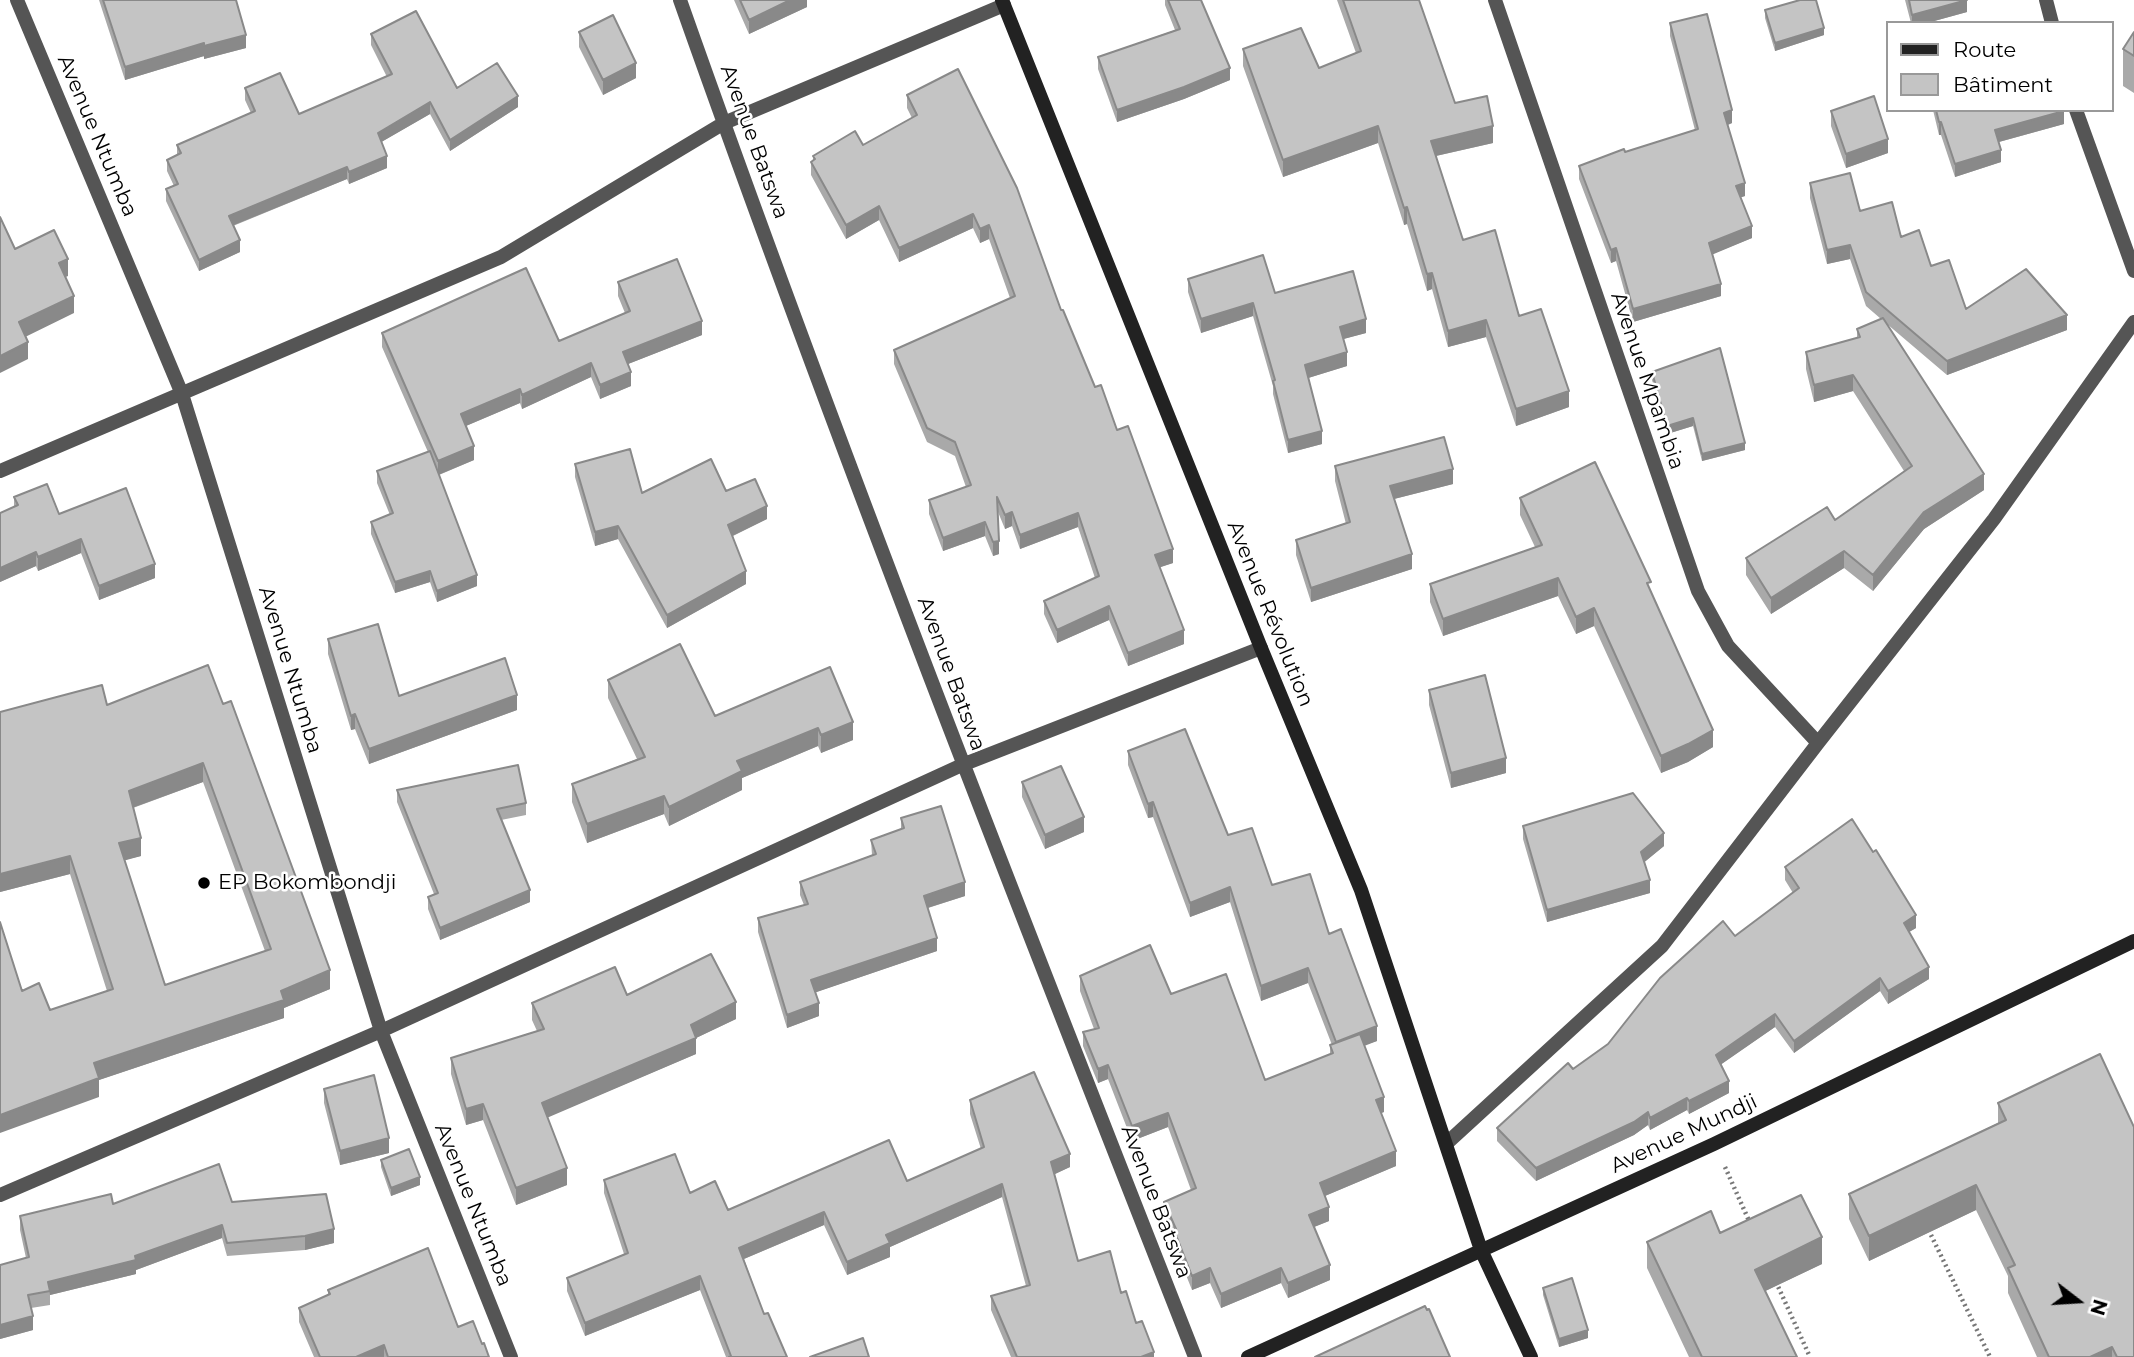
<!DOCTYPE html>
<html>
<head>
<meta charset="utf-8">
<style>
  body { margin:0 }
  #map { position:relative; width:2134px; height:1357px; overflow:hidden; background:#fff; font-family:Montserrat,sans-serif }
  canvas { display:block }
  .legend { position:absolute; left:1886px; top:21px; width:228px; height:91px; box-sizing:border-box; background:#fff; border:2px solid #999; margin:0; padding:9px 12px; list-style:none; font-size:21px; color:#000 }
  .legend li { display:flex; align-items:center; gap:14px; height:35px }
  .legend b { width:35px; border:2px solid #999 }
  .north { position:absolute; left:2043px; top:1266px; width:70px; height:70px; -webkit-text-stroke:5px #fff; paint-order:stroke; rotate:107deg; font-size:19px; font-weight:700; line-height:28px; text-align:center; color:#000 }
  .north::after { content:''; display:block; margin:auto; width:24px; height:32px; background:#000; clip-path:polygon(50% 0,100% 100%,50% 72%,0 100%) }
</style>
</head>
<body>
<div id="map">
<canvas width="2134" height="1357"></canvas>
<ul class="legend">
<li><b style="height:9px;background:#222"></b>Route</li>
<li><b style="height:19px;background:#c4c4c4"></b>Bâtiment</li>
</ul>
<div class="north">N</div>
</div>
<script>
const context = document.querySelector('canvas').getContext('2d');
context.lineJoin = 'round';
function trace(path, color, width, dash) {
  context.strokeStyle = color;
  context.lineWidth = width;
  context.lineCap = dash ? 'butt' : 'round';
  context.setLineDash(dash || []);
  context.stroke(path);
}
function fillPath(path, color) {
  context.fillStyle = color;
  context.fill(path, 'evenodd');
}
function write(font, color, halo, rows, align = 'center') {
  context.font = font + ' Montserrat,sans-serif';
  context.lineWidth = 5;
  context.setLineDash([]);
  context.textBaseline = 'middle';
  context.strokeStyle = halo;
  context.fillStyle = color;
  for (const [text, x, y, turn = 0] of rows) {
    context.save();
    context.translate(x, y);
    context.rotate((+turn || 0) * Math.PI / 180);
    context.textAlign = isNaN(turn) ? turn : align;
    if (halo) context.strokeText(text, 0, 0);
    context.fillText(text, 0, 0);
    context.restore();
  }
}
trace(new Path2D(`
  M1725,1167L1750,1223
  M1931,1235L1990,1357
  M1776,1282L1810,1357`), '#777', 4.5, [2, 3.5]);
trace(new Path2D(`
  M17,0L182,394L381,1031L511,1357
  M680,0C841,456 1018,907 1195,1357
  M1495,0L1698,591L1728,646L1818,743
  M2046,0L2052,23
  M2076,110L2134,271
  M0,471L501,257L724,123L1004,5
  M1447,1143L1662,946L1818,743L1994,519L2134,322
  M0,1195L381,1031L962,765L1261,648`), '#555', 14);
trace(new Path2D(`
  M1002,0L1261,648L1361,890L1481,1250L1531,1357
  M1248,1357L1714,1144L2134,941`), '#222', 14);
fillPath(new Path2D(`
  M99,0H236L246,48L204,59V56L125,80Z
  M734,0H807V7L749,34Z
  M1165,0H1201L1230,80L1184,99L1117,122L1098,69V57L1175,30L1165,5Z
  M1337,0H1419L1455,103L1493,143L1436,156L1463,240L1519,316L1569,407L1516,426L1486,337L1448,347L1432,289L1427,291L1407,224L1404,225L1378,143L1283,177L1243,66V49L1319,68L1356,53Z
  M1905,0H1967V12L1927,23H1911Z
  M1765,10L1824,35L1775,51L1765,18Z
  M1670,23L1732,123L1728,125L1745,196L1741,197L1752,238L1712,254L1721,296L1633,322L1616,261L1611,263L1579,179V166L1695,130L1670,36Z
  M579,32L636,78L603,95L579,47Z
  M2134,32V93L2123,86V49Z
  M371,34L457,88L518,107L450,151L430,114L381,142L387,168L349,184L347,179L233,226L240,252L199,271L166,201V189L174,186L167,171V160L177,155V145L251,113L245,100V88L299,114L387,77L371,45Z
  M907,95L1061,310L1095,387L1117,430L1173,563L1160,567L1184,644L1128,666L1109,620L1057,643L1044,614V601L1095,578L1078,527L1020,549L1012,526L1005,529L998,512L999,554L993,556L985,536L943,551L929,514V500L966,487L955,456L927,442L894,364V350L1010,298L989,239L980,243L973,228L899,262L879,220L846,239L811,175V162L813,160V156L863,145L912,118L907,108Z
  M1933,110H2063L2064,124L1999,142L2001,162L1955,177L1941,135H1939Z
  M1831,111L1888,153L1846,168L1831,126Z
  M1810,183L1860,211L1901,237L1931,266L1966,309L2067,330L1947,375L1887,324L1984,490L1924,529L1873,591L1844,568L1771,614L1746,575V558L1835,520L1904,471L1853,391L1814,402L1806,369V352L1857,338V329L1881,319L1866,306L1850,259L1827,264L1810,198Z
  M1188,279L1275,293L1366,333L1343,339L1347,366L1308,378L1322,444L1288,453L1273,394V386L1253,316L1201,333L1188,292Z
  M618,282L702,335L628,364L631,386L600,399L591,377L522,409L520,403L466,426L474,460L439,475L477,586L437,602L430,582L395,593L371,534V522L390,515L377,483V471L428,452L382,347V333L559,341L625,313L618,296Z
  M1652,372L1745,450L1702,461L1693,426L1667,434L1652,380Z
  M575,464L642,493L726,491L767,519L733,536L746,584L667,628L618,539L595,546L575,477Z
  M1335,466L1453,484L1394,499L1412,569L1311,602L1296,555V540L1346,524L1335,481Z
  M14,497L59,514L155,578L99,600L81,553L38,571L36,566L0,582V513L14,507Z
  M1520,498L1651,591L1713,747L1688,762L1661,773L1594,626L1576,634L1558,596L1443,636L1430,602V584L1535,547L1520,515Z
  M328,639L399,696L517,710L369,764L355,729L351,730L328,654Z
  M208,665L330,989L284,1008V1018L99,1080V1097L22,991L50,1010L107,991L70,874L0,892V712L107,705ZM203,782L265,951L165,985L124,860L141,856L133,808Z
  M830,667L853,740L821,753L818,746L742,778V790L669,826L664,814L587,843L572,802V784L637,759L608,698V680L715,716Z
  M1429,690L1506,773L1451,788L1429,705Z
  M1128,751L1228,835L1272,885L1329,934L1377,1041L1364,1045L1384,1112L1381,1113L1396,1166L1325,1196L1329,1221L1314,1227L1330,1280L1288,1298L1281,1283L1221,1308L1210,1283L1192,1290L1174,1245V1238L1164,1217V1202L1191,1190L1168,1127L1132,1141L1108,1079L1098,1083L1083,1046V1032L1094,1029L1080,991V976L1171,994L1265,1080L1330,1054V1045H1332L1308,983L1261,1001L1230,902L1190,917L1153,817L1148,818L1128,765Z
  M1022,782L1084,832L1045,849L1022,797Z
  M397,790L526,803V815L501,820L530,902L440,940L428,909V897L434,894L397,802Z
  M901,818L965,896L928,908L937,951L816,992L819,1016L787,1028L758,932V918L804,905L800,895V882L872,855L871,840L901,829Z
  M1523,826L1664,846L1644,862L1650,893L1547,922L1523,839Z
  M1785,867L1916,928L1909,932L1929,979L1888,1004L1880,991L1794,1053L1775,1027L1721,1064L1729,1093L1689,1114L1687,1110L1650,1130L1648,1125L1634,1135L1536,1181L1497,1141V1128L1573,1069L1608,1044L1735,936L1793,893L1785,880Z
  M627,995L736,1019L696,1038V1054L547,1117L567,1185L516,1205L483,1120L466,1125L451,1074V1058L537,1031L532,1020V1003Z
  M324,1089L389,1153L340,1165L324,1103Z
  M970,1100L1070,1167L1054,1174L1078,1261L1121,1293L1154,1357H1011L991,1310V1296L1026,1286L1002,1197L890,1247V1257L847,1275L824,1225L744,1259L764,1314L787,1357H726L700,1290L585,1336L567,1291V1278L624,1254L604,1193V1180L690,1193L728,1210L907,1181L981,1149L970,1114Z
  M1998,1103L2134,1357H2037L2008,1293V1276L1976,1210L1869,1261L1849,1219V1194L1998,1123Z
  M381,1160L420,1185L391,1196L381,1167Z
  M232,1202L334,1243L305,1250L227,1256L222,1238L136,1270V1274L50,1295V1305L31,1308L33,1330L0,1339V1265L26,1258L20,1230V1216L113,1204Z
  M1720,1233L1822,1264L1765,1291L1797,1357H1689L1647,1268V1242Z
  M1543,1288L1588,1338L1559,1347L1543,1295Z
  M328,1290L458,1327L482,1344L489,1357H314L299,1322V1308L328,1295Z`), '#a9a9a9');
fillPath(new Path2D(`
  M790,0H807V7L749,34V20Z
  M1967,0V12L1927,23H1912V15Z
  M1824,28V35L1775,51V43Z
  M246,35V48L204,59V46Z
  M204,43V56L125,80V67Z
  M636,63V78L603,95V80Z
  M1230,68V80L1184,99L1117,122V110Z
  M518,96V107L450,151V140Z
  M430,102V114L378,144V133Z
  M1732,110V123L1724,126V113Z
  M2064,111V124L1995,143V130Z
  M1939,122H1941V135H1939Z
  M1378,126V143L1283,177V160Z
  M1493,126V143L1431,157V141Z
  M1888,139V153L1846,168V154Z
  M2001,150V162L1955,177V164Z
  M387,156V168L349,184V172Z
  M347,167V179L229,227V216Z
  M1745,183V196L1736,199V186Z
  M879,206V220L846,239V225Z
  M1407,207V224L1404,225V208Z
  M973,214V228L899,262V248Z
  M989,225V239L980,243V229Z
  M1752,226V238L1709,256V243Z
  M240,240V252L199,271V260Z
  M1850,245V259L1827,264V250Z
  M1616,248V261L1611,263V250Z
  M68,259V276L59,280V263Z
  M1432,273V289L1427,291V274Z
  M1721,284V296L1633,322V309Z
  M74,296V313L19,340V322Z
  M1253,303V316L1201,333V319Z
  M2067,315V330L1947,375V361Z
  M1366,319V333L1340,340V327Z
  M1486,320V337L1448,347V331Z
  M702,321V335L623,366V352Z
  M28,342V359L0,373V356Z
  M1347,352V366L1305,379V365Z
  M591,363V377L522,409V395Z
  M631,372V386L600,399V385Z
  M1853,375V391L1814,402V385Z
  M520,389V403L461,428V414Z
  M1569,391V407L1516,426V409Z
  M1693,418V426L1667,434V426Z
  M1322,431V444L1288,453V440Z
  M1745,443V450L1702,461V454Z
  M474,446V460L438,475V461Z
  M1453,469V484L1390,500V486Z
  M1984,474V490L1924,529L1873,591V575L1924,512Z
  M767,506V519L728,538V525Z
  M1012,512V526L1005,529V515Z
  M1078,513V527L1020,549V535Z
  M985,522V536L943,551V538Z
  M618,526V539L595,546V532Z
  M81,539V553L38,571V557Z
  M999,541V554L993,556V542Z
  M1173,549V563L1155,569V555Z
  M1844,551V568L1771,614V598Z
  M36,552V566L0,582V568Z
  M1412,554V569L1311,602V588Z
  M155,564V578L99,600V586Z
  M430,571V582L395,593V582Z
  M746,571V584L667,628V615Z
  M477,575V586L437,602V591Z
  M1558,578V596L1443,636V619Z
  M1109,606V620L1057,643V630Z
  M1594,608V626L1576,634V617Z
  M1184,630V644L1128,666V653Z
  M517,695V710L369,764V749Z
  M355,714V729L351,730V716Z
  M853,722V740L821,753V735Z
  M818,728V746L742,778V790L669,826V807L737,761Z
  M1713,730V747L1688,762L1661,773V756Z
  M1506,758V773L1451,788V773Z
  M203,763V782L129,809V791Z
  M664,796V814L587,843V824Z
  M1153,802V817L1148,818V804Z
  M1084,817V832L1045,849V835Z
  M1664,833V846L1641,865V852Z
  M141,838V856L119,862V843Z
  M70,856V874L0,892V874Z
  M1650,880V893L1547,922V910Z
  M965,882V896L924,909V896Z
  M1230,887V902L1190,917V903Z
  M530,890V902L440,940V928Z
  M1916,915V928L1904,935V923Z
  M937,938V951L811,994V980Z
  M1929,967V979L1888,1004V991Z
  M1308,968V983L1261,1001V986Z
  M330,970V989L284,1008V1018L99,1080V1097L0,1133V1115L94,1063L281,991Z
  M1880,978V991L1794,1053V1041Z
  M736,1002V1019L696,1038V1054L542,1120V1103Z
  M819,1003V1016L787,1028V1015Z
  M1775,1014V1027L1716,1068V1055Z
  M1377,1026V1041L1336,1057V1042Z
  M1108,1065V1079L1098,1083V1069Z
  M1729,1081V1093L1689,1114V1101Z
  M1384,1097V1112L1376,1115V1100Z
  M1687,1098V1110L1650,1130V1118Z
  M483,1104V1120L466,1125V1109Z
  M1648,1112V1125L1634,1135L1536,1181V1168Z
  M1168,1113V1127L1132,1141V1126Z
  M389,1138V1153L340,1165V1151Z
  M1396,1151V1166L1320,1198V1183Z
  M1070,1154V1167L1051,1176V1162Z
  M567,1168V1185L516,1205V1188Z
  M420,1177V1185L391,1196V1188Z
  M1002,1184V1197L890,1247V1257L847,1275V1262L886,1235Z
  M1976,1185V1210L1869,1261V1236Z
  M1329,1207V1221L1309,1229V1215Z
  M824,1212V1225L739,1261V1248Z
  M222,1225V1238L136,1270V1274L50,1295L48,1282L135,1256Z
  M334,1229V1243L305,1250V1236Z
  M1822,1237V1264L1755,1296V1270Z
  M1330,1265V1280L1288,1298V1283Z
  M1210,1268V1283L1192,1290V1276Z
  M1281,1268V1283L1221,1308V1294Z
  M700,1276V1290L585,1336V1323Z
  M33,1316V1330L0,1339V1325Z
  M1588,1330V1338L1559,1347V1339Z
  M384,1345V1357H356Z
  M2112,1347V1357H2090Z
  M1154,1352V1357H1141Z`), '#898989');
const building = new Path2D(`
  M103,0H236L246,35L204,46V43L125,67Z
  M740,0H790L749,20Z
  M1168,0H1201L1230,68L1184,87L1117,110L1098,57L1180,29Z
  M1343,0H1419L1455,103L1487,96L1493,126L1431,141L1463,240L1495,230L1519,316L1541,309L1569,391L1516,409L1486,320L1448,331L1432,273L1427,274L1407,207L1404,208L1378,126L1283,160L1243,49L1301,28L1319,68L1361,51Z
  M1800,0H1816L1824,28L1775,43L1765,10Z
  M1909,0H1967L1912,15Z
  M416,11L457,88L497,63L518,96L450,140L430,102L378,133L387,156L349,172L347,167L229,216L240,240L199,260L166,189L178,184L167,160L181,153L177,145L255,111L245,88L280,73L299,114L392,74L371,34Z
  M1707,14L1732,110L1724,113L1745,183L1736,186L1752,226L1709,243L1721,284L1633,309L1616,248L1611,250L1579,166L1624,149L1625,152L1698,129L1670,23Z
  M613,15L636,63L603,80L579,32Z
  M2134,32V56L2123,49Z
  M958,69L1017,188L1061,310H1063L1095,387L1101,385L1117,430L1128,426L1173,549L1155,555L1184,630L1128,653L1109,606L1057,630L1044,601L1099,576L1078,513L1020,535L1012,512L1005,515L997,497L999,541L993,542L985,522L943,538L929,500L971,485L955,442L927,428L894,350L1015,296L989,225L980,229L973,214L899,248L879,206L846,225L811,162L815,159L813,156L855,131L863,145L917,115L907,95Z
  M1874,96L1888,139L1846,154L1831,111Z
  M1936,110H2063L2064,111L1995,130L2001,150L1955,164L1941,122H1939Z
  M1850,173L1860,211L1892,202L1901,237L1919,230L1931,266L1949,260L1966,309L2026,269L2067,315L1947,361L1866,292L1850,245L1827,250L1810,183Z
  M0,217L15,249L54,230L68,259L59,263L74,296L19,322L28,342L0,356Z
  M1263,255L1275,293L1353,271L1366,319L1340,327L1347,352L1305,365L1322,431L1288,440L1273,381L1275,380L1253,303L1201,319L1188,279Z
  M677,259L702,321L623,352L631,372L600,385L591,363L522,395L520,389L461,414L474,446L438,461L382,333L526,268L559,341L630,311L618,282Z
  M1883,318L1984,474L1924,512L1873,575L1844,551L1771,598L1746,558L1827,507L1835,520L1912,466L1853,375L1814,385L1806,352L1860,337L1857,329Z
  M1720,348L1745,443L1702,454L1693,418L1667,426L1652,372Z
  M1444,437L1453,469L1390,486L1412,554L1311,588L1296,540L1350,522L1335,466Z
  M630,449L642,493L711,459L726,491L755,479L767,506L728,525L746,571L667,615L618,526L595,532L575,464Z
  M430,451L477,575L437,591L430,571L395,582L371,522L393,513L377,471Z
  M1595,462L1651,582L1647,583L1713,730L1688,744L1661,756L1594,608L1576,617L1558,578L1443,619L1430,584L1542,545L1520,498Z
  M47,484L59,514L126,488L155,564L99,586L81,539L38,557L36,552L0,568V513L18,505L14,497Z
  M378,624L399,696L505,658L517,695L369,749L355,714L351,716L328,639Z
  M680,644L715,716L830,667L853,722L821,735L818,728L737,761L742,771L669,807L664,796L587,824L572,784L645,757L608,680Z
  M208,665L223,704L231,701L330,970L281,991L284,1000L94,1063L99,1078L0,1115V922L22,991L39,983L50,1010L113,989L70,856L0,874V712L102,685L107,705ZM203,763L271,949L165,985L119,843L141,838L129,791Z
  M1485,675L1506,758L1451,773L1429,690Z
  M1185,729L1228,835L1252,828L1272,885L1310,874L1329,934L1341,929L1377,1026L1336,1042L1308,968L1261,986L1230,887L1190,903L1153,802L1148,804L1128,751Z
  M518,765L526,803L497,809L530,890L440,928L428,897L438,893L397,790Z
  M1061,766L1084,817L1045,835L1022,782Z
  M1633,793L1664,833L1641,852L1650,880L1547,910L1523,826Z
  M941,806L965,882L924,896L937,938L811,980L819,1003L787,1015L758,918L808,904L800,882L876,854L871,840L904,828L901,818Z
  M1852,819L1873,852L1876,850L1916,915L1904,923L1929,967L1888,991L1880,978L1794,1041L1775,1014L1716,1055L1729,1081L1689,1101L1687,1098L1650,1118L1648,1112L1634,1122L1536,1168L1497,1128L1568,1063L1573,1069L1608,1044L1660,978L1723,921L1735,936L1799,888L1785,867Z
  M1150,945L1171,994L1226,974L1265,1080L1333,1053L1330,1045L1360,1034L1384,1097L1376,1100L1396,1151L1320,1183L1329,1207L1309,1215L1330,1265L1288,1283L1281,1268L1221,1294L1210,1268L1192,1276L1174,1230L1176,1229L1164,1202L1196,1188L1168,1113L1132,1126L1108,1065L1098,1069L1083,1032L1099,1028L1080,976Z
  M711,954L736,1002L691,1025L696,1038L542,1103L567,1168L516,1188L483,1104L466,1109L451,1058L544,1029L532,1003L615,967L627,995Z
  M2100,1054L2134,1127V1357H2117L2112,1347L2090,1357H2049L2008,1268L2015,1265L1976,1185L1869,1236L1849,1194L2006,1120L1998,1103Z
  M1034,1072L1070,1154L1051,1162L1078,1261L1110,1251L1121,1293L1126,1291L1136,1323L1142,1321L1154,1352L1141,1357H1017L991,1296L1030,1285L1002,1184L886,1235L890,1243L847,1262L824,1212L739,1248L764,1314L768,1313L787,1357H729L731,1356L700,1276L585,1323L567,1278L628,1253L604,1180L675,1154L690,1193L715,1181L728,1210L889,1140L907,1181L984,1147L970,1100Z
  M374,1075L389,1138L340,1151L324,1089Z
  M409,1149L420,1177L391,1188L381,1160Z
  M219,1164L232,1202L326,1194L334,1229L305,1236L227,1243L222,1225L135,1256L136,1260L48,1282L50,1291L28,1295L33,1316L0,1325V1265L29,1257L20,1216L111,1194L113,1204Z
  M1801,1195L1822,1237L1755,1270L1797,1357H1702L1647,1242L1711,1211L1720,1233Z
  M428,1248L458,1327L473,1321L482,1344L484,1343L489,1357H388L384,1345L356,1357H320L299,1308L330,1294L328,1290Z
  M1572,1278L1588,1330L1559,1339L1543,1288Z
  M1425,1306L1427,1310L1429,1309L1450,1357H1315Z
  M863,1338L869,1357H810Z`);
fillPath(building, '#c4c4c4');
trace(building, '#898989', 2);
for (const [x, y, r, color] of [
  [204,883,7,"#000"]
]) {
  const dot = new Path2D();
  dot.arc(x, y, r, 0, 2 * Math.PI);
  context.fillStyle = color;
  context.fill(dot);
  trace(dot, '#fff', 2.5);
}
write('21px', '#000', '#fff', [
  ["Avenue Ntumba",97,136,67],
  ["Avenue Batswa",754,142,70],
  ["Avenue Mpambia",1647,381,71],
  ["Avenue Révolution",1270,614,68],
  ["Avenue Ntumba",290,670,73],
  ["Avenue Batswa",951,674,70],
  ["Avenue Mundji",1684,1134,-25],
  ["Avenue Batswa",1156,1202,69],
  ["Avenue Ntumba",473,1205,68]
]);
write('21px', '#000', '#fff', [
  ["EP Bokombondji",218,883]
], 'left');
</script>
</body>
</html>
